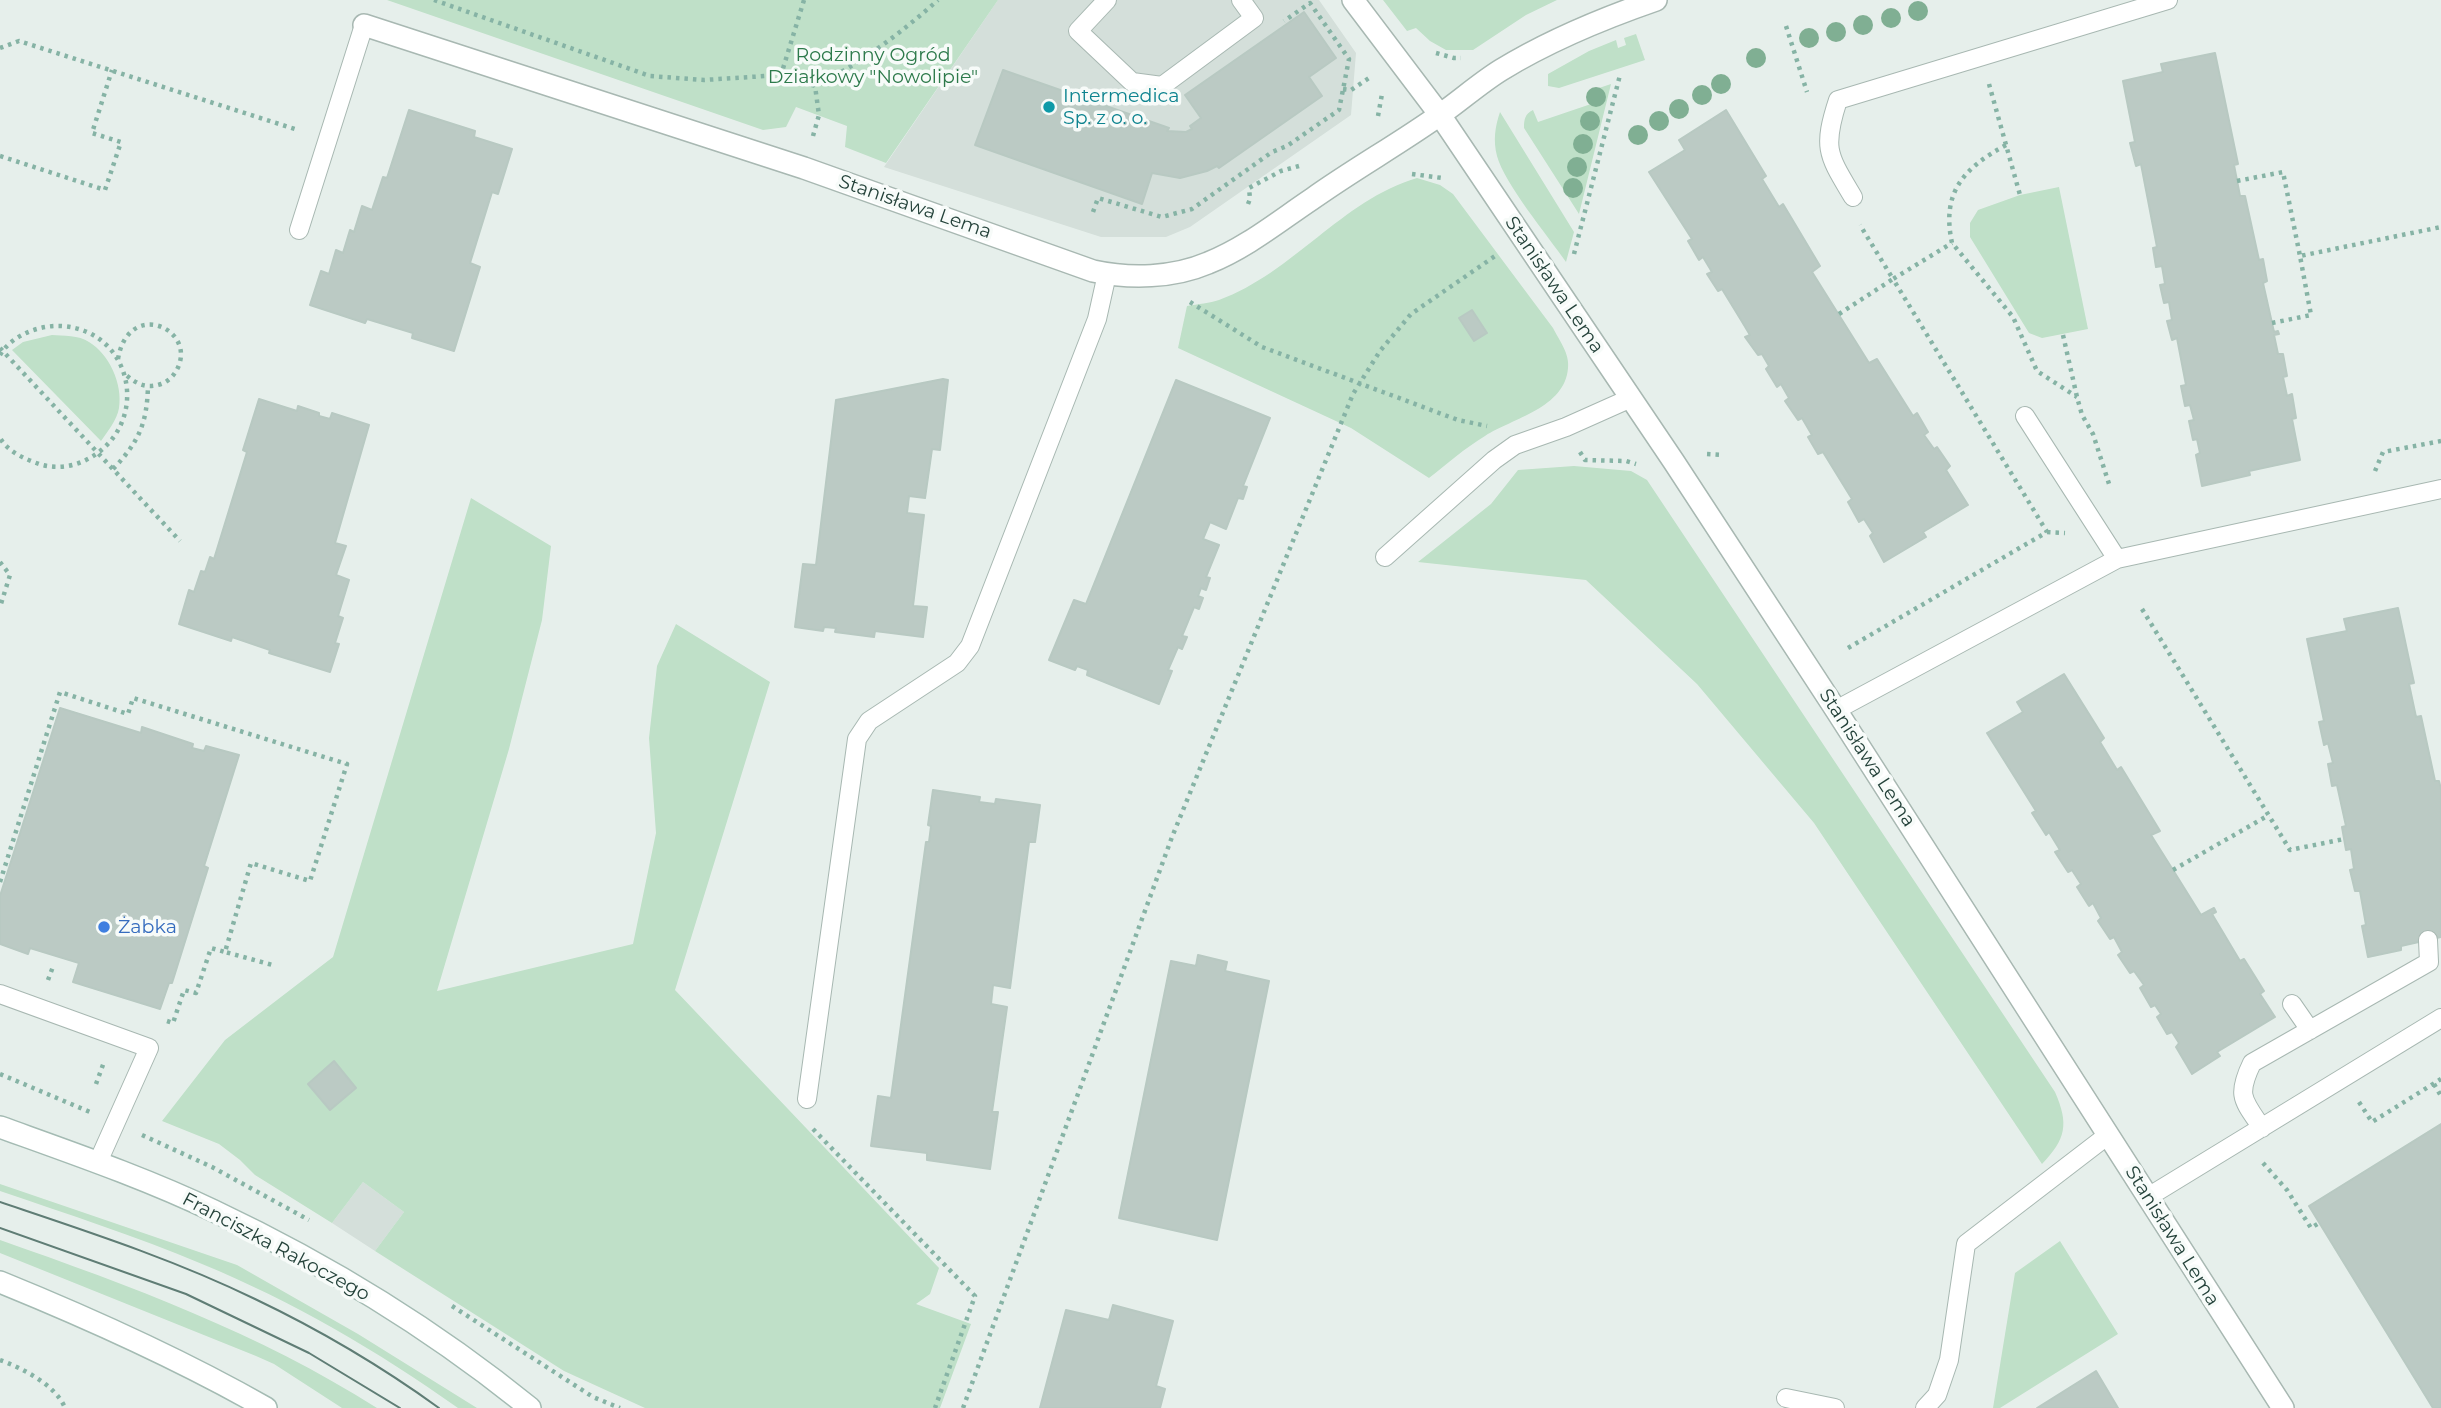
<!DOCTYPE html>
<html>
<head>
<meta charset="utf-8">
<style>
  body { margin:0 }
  canvas { display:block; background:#e6efeb }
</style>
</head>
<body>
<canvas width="2441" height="1408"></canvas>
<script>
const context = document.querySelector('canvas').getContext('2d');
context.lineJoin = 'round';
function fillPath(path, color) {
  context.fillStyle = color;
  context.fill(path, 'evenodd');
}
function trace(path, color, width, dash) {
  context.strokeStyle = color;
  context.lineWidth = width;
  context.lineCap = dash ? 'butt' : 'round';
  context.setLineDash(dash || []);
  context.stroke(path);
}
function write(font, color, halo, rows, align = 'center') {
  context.font = font + ' Montserrat,sans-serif';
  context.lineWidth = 7;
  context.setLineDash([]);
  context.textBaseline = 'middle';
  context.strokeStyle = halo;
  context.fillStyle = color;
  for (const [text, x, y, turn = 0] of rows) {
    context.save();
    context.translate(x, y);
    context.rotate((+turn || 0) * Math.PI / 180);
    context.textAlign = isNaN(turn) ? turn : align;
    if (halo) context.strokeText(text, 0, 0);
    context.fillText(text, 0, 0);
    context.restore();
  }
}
fillPath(new Path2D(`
  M998,0H1319L1356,53L1351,115L1190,227L1166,237H1101L884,167Z
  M363,1182L404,1212L375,1251L332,1223Z`), '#d4dfda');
fillPath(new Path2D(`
  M387,0H998L886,163L845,147L847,126L796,107L786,127L763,130Z
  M1383,0H1557L1526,15L1473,50H1446L1430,41L1416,28L1407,31Z
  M1636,34L1645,60L1559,88L1548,86V74L1589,51L1616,40L1618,48L1626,45L1624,38Z
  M1611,84L1579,214L1524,128C1524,119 1525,114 1533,110L1538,122L1591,104L1587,92Z
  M1500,112L1574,232L1566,262C1548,236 1504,183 1497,156C1493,140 1495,127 1500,112Z
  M1417,178L1440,185L1453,194L1553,328C1559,340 1570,354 1568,368C1565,408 1513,418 1485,436C1465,448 1447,464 1429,478L1351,428L1178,348L1187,306C1198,304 1210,303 1219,300C1293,273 1342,200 1417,178Z
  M2059,187L2088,329L2042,338L2029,333L1970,237V223L1978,210L2020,195Z
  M52,335C63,336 79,335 89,342C109,354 123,384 119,408C117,420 108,431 101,441L12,350L23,342Z
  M1574,466L1631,471L1647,480L2055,1092C2069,1124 2066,1139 2042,1164L1814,823L1697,684L1586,580L1418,562L1491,504L1518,470Z
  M471,498L551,546L542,620L509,749L437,991L633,944L656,833L649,738L657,666L676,624L770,682L675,990L939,1268L930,1294L916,1304L971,1324L940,1408H645L564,1371L375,1251L404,1212L363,1182L332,1223L255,1175L240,1160L219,1144L162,1121L225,1040L333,957Z
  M0,1184L237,1265L358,1334L477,1408H458C378,1351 292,1301 202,1264C136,1236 67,1214 0,1191Z
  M0,1240C131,1286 259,1333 377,1408H342L274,1364L256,1356L0,1253Z
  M2060,1241L2118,1334L2000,1408H1993L2015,1273Z`), '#bfe0c8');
const building = new Path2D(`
  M1304,12L1336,58L1309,77L1322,96L1219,168L1217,166L1207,171L1180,178L1152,173L1142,204L975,145L1003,70L1169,128L1167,131L1186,132L1192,129L1190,126L1201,118L1185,95Z
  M2215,53L2238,164L2234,165L2240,196H2245L2259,260L2263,259L2267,281L2263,283L2274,332L2278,331L2279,334L2274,335L2278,354H2283L2287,376L2283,377L2287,396L2292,394L2296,418L2292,419L2300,460L2249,471L2250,475L2202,486L2196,455L2200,453L2197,439L2193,440L2189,421L2194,420L2190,405L2185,406L2181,386L2186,385L2177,338L2172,340L2167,321L2172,320L2169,302L2164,303L2160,285L2165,284L2162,266L2156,267L2153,248L2157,247L2141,164L2136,166L2130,143L2135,142L2123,81L2163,72L2161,64Z
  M409,110L475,131L474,137L512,149L498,194L492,192L470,263L480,267L454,351L412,338L413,333L367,319L365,323L310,305L321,271L329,274L336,250L343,253L350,230L354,232L362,206L372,210L383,177L387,178Z
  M1726,110L1766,176L1762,179L1779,207L1783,204L1820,266L1812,272L1869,363L1877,359L1913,416L1917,413L1928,432L1924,435L1934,449L1937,447L1950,466L1946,470L1968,505L1923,532L1926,537L1884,562L1870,536L1873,533L1864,519L1859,522L1848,502L1852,499L1823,452L1818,454L1808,437L1812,435L1802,418L1798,420L1785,401L1789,398L1781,384L1777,387L1766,369L1769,366L1762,354L1758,355L1745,337L1750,335L1741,320L1722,289L1718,291L1707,274L1712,272L1703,257L1699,260L1688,241L1692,239L1649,172L1685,150L1679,140Z
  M1472,310L1487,333L1474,341L1459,318Z
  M943,379L948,380L940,450L932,449L925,498L909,496L907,513L924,515L913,606L927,607L923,637L875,631L874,637L835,632L836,628L824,627L823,631L795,627L803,564L816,565L836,400Z
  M1176,380L1270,418L1243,486L1247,487L1243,499L1238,498L1226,529L1210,522L1203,539L1219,545L1206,577L1210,578L1206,590L1201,588L1198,596L1203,598L1199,609L1194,607L1182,636L1187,637L1182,649L1178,647L1168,670L1172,671L1159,704L1087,675L1088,670L1077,666L1075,670L1049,660L1074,600L1086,604Z
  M259,399L297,411L298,406L319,413V416L330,419L332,413L369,425L335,543L346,546L336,575L349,580L338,616L343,618L335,643L339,644L330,672L269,653L270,650L232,637L231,641L179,624L189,590L194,592L201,571L205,572L210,557L214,559L247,452L243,450Z
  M2398,608L2414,683L2409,684L2416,717L2421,716L2435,781H2439L2441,789V937L2401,946V950L2368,957L2362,926L2366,925L2360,891H2355L2350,870L2354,869L2351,849L2346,850L2342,827L2346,826L2337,785L2332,786L2328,764L2333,763L2328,743L2324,745L2319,722L2324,721L2307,639L2347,631L2344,619Z
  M2064,674L2104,738L2100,742L2117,770L2121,767L2160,831L2151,835L2173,870L2201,915L2214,908L2216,912L2212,914L2240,961L2244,959L2264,991L2260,994L2275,1017L2217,1052L2220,1056L2192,1074L2176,1047L2179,1043L2172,1032L2167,1034L2157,1017L2161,1014L2155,1005L2151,1007L2140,988L2144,985L2134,971L2130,973L2118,955L2122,952L2114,937L2110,939L2098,921L2101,918L2093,903L2089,906L2077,887L2081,884L2072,870L2068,872L2055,852L2060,850L2049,832L2046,835L2032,813L2036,811L1987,733L2023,712L2017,702Z
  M60,708L141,733L142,727L193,744L192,748L204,751L206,746L239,755L204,866L208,868L172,983H169L160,1009L73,982L79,963L30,948L28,954L0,944V896Z
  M933,790L980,797L979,802L995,804L996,799L1040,805L1035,842H1029L1010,988L993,985L991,1004L1007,1007L992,1112H998L990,1169L927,1160V1153L871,1146L878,1096L891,1098L926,842H929L931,826L928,825Z
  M1198,955L1227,962L1225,971L1269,981L1217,1240L1119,1218L1171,961L1196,966Z
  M334,1061L356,1088L330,1110L308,1084Z
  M2441,1124V1408H2433L2309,1206Z
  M1113,1305L1173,1321L1156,1386L1165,1389L1160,1408H1040L1066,1310L1109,1320Z
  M2096,1371L2118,1408H2037Z`);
fillPath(building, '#bbcac4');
trace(building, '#b8c9c2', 2);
const service = new Path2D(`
  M1107,0L1078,31L1132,82L1162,86L1254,18L1241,0
  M1853,197C1828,155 1822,149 1838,100L2168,0
  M299,230L364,25
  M2025,416L2117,559
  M1385,557L1494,460L1515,445L1566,427L1631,398
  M1836,710L2117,559L2441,489
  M0,994L149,1048L98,1162
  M2292,1004L2310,1030
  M807,1099L857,739L869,721L957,663L970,646L1097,319L1107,274
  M2262,1128C2243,1100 2236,1096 2252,1063L2429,962L2428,940
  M2148,1197L2441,1018
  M1786,1398L1835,1408
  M1925,1408L1937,1395L1949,1360L1966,1244L2108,1135`);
const minor = new Path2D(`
  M1353,0L1440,115L1674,462L1836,710L2283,1408
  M364,25L804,168L1093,271C1130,279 1173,278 1208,263C1246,248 1279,221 1312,199C1354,169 1399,144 1441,114C1461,100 1480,83 1501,70C1550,40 1601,19 1656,0`);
const secondary = new Path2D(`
  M0,1127C72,1153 145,1178 214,1211C326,1264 434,1330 530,1408
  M0,1282C91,1319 180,1359 266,1408`);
trace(service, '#a8b8b2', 20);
trace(minor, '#a8b8b2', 24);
trace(secondary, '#a4bbb3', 24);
trace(new Path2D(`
  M434,0L650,76L704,80L781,75
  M804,0L781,75L815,86C860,64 901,33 938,0
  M1786,26L1807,92
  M0,48L19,41L298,130
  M1436,53L1454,58H1461
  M1989,84L2020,195
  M1343,89L1351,90L1372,76
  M1378,116L1382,94
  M813,136L819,115L815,86
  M2006,145C1964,168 1941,192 1952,243L2013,317L2037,371L2077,397
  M0,156L105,190L121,142L92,133L112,70
  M1412,174L1442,178
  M2237,181L2283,172L2300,256
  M1248,204L1250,199L1249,188L1281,171L1299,166
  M1093,212L1098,198L1162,217L1192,209L1272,152L1287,146L1339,110L1349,59L1310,3L1284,21
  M1574,254L1620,75
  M1190,302L1262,347L1458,420L1487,426
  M1839,314L1893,279L1860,225
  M2272,323L2311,315L2300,256L2441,227
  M2063,335L2077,397L2082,415L2093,434L2110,487
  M0,348L180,541
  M0,355C12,335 39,325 61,326C135,330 152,427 86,460C72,467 55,469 39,464C25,459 8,452 0,438
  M118,359C128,300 193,327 179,365C176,373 170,381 161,384C146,389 137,384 126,375
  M1580,452L1585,460L1626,461L1636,464
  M1707,454L1724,455
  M113,469C139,442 147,423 148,386
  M2375,471L2383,452L2441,441
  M2047,532L2065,533
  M0,562L10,575L0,607
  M2142,609L2290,850L2344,839
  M1848,648L2047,532L1893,279L1952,243
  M2173,870L2269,815
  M0,882L60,692L128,714L133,698L347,764L310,881L251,863L225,952L276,966
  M48,980L54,964
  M167,1021L173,1023L184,990L196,993L211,948L225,952
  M0,1074L90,1112
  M96,1084L104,1062
  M2434,1084L2441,1096
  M2359,1102L2372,1122L2441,1079
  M813,1129L975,1296L935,1408
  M142,1135L212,1167L309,1220
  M2263,1163L2287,1190L2311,1228L2319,1223
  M452,1306L593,1397L620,1408
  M0,1360C22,1368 56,1385 65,1408
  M963,1408L1172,837L1353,394L1380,351L1411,314L1498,254`), '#86b3a5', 4.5, [3.5, 5]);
trace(service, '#fff', 18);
trace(minor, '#fff', 21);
trace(secondary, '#fff', 21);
trace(new Path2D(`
  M0,1202C86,1231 173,1259 255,1299C320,1330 381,1366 439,1408
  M0,1228L186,1294L309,1353L400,1408`), '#5f7d75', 2);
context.fillStyle = '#80af93';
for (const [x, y] of [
  [1918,11],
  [1891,18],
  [1863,25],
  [1836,32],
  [1809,38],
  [1756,58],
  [1721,84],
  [1702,95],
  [1596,97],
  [1679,109],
  [1590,121],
  [1659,121],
  [1638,135],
  [1583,144],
  [1577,167],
  [1573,188]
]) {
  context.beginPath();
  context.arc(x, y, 10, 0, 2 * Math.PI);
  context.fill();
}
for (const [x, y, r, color] of [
  [1049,107,7,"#0f9aa8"],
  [104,927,7,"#3f7fe0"]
]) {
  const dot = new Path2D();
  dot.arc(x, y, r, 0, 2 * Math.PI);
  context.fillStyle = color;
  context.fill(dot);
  trace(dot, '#f7fbf9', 2.5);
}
write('19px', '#2d7a4b', '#f7fbf9', [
  ["Rodzinny Ogród",873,55],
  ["Działkowy \"Nowolipie\"",873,77]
]);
write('19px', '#0d838f', '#f7fbf9', [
  ["Intermedica",1063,96],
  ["Sp. z o. o.",1063,118]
], 'left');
write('19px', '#24423a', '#f7fbf9', [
  ["Stanisława Lema",915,207,19],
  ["Stanisława Lema",1554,285,56],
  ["Stanisława Lema",1867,758,57],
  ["Stanisława Lema",2172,1236,58],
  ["Franciszka Rakoczego",276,1247,28]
]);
write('19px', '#366cbe', '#f7fbf9', [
  ["Żabka",118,927]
], 'left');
</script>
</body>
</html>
